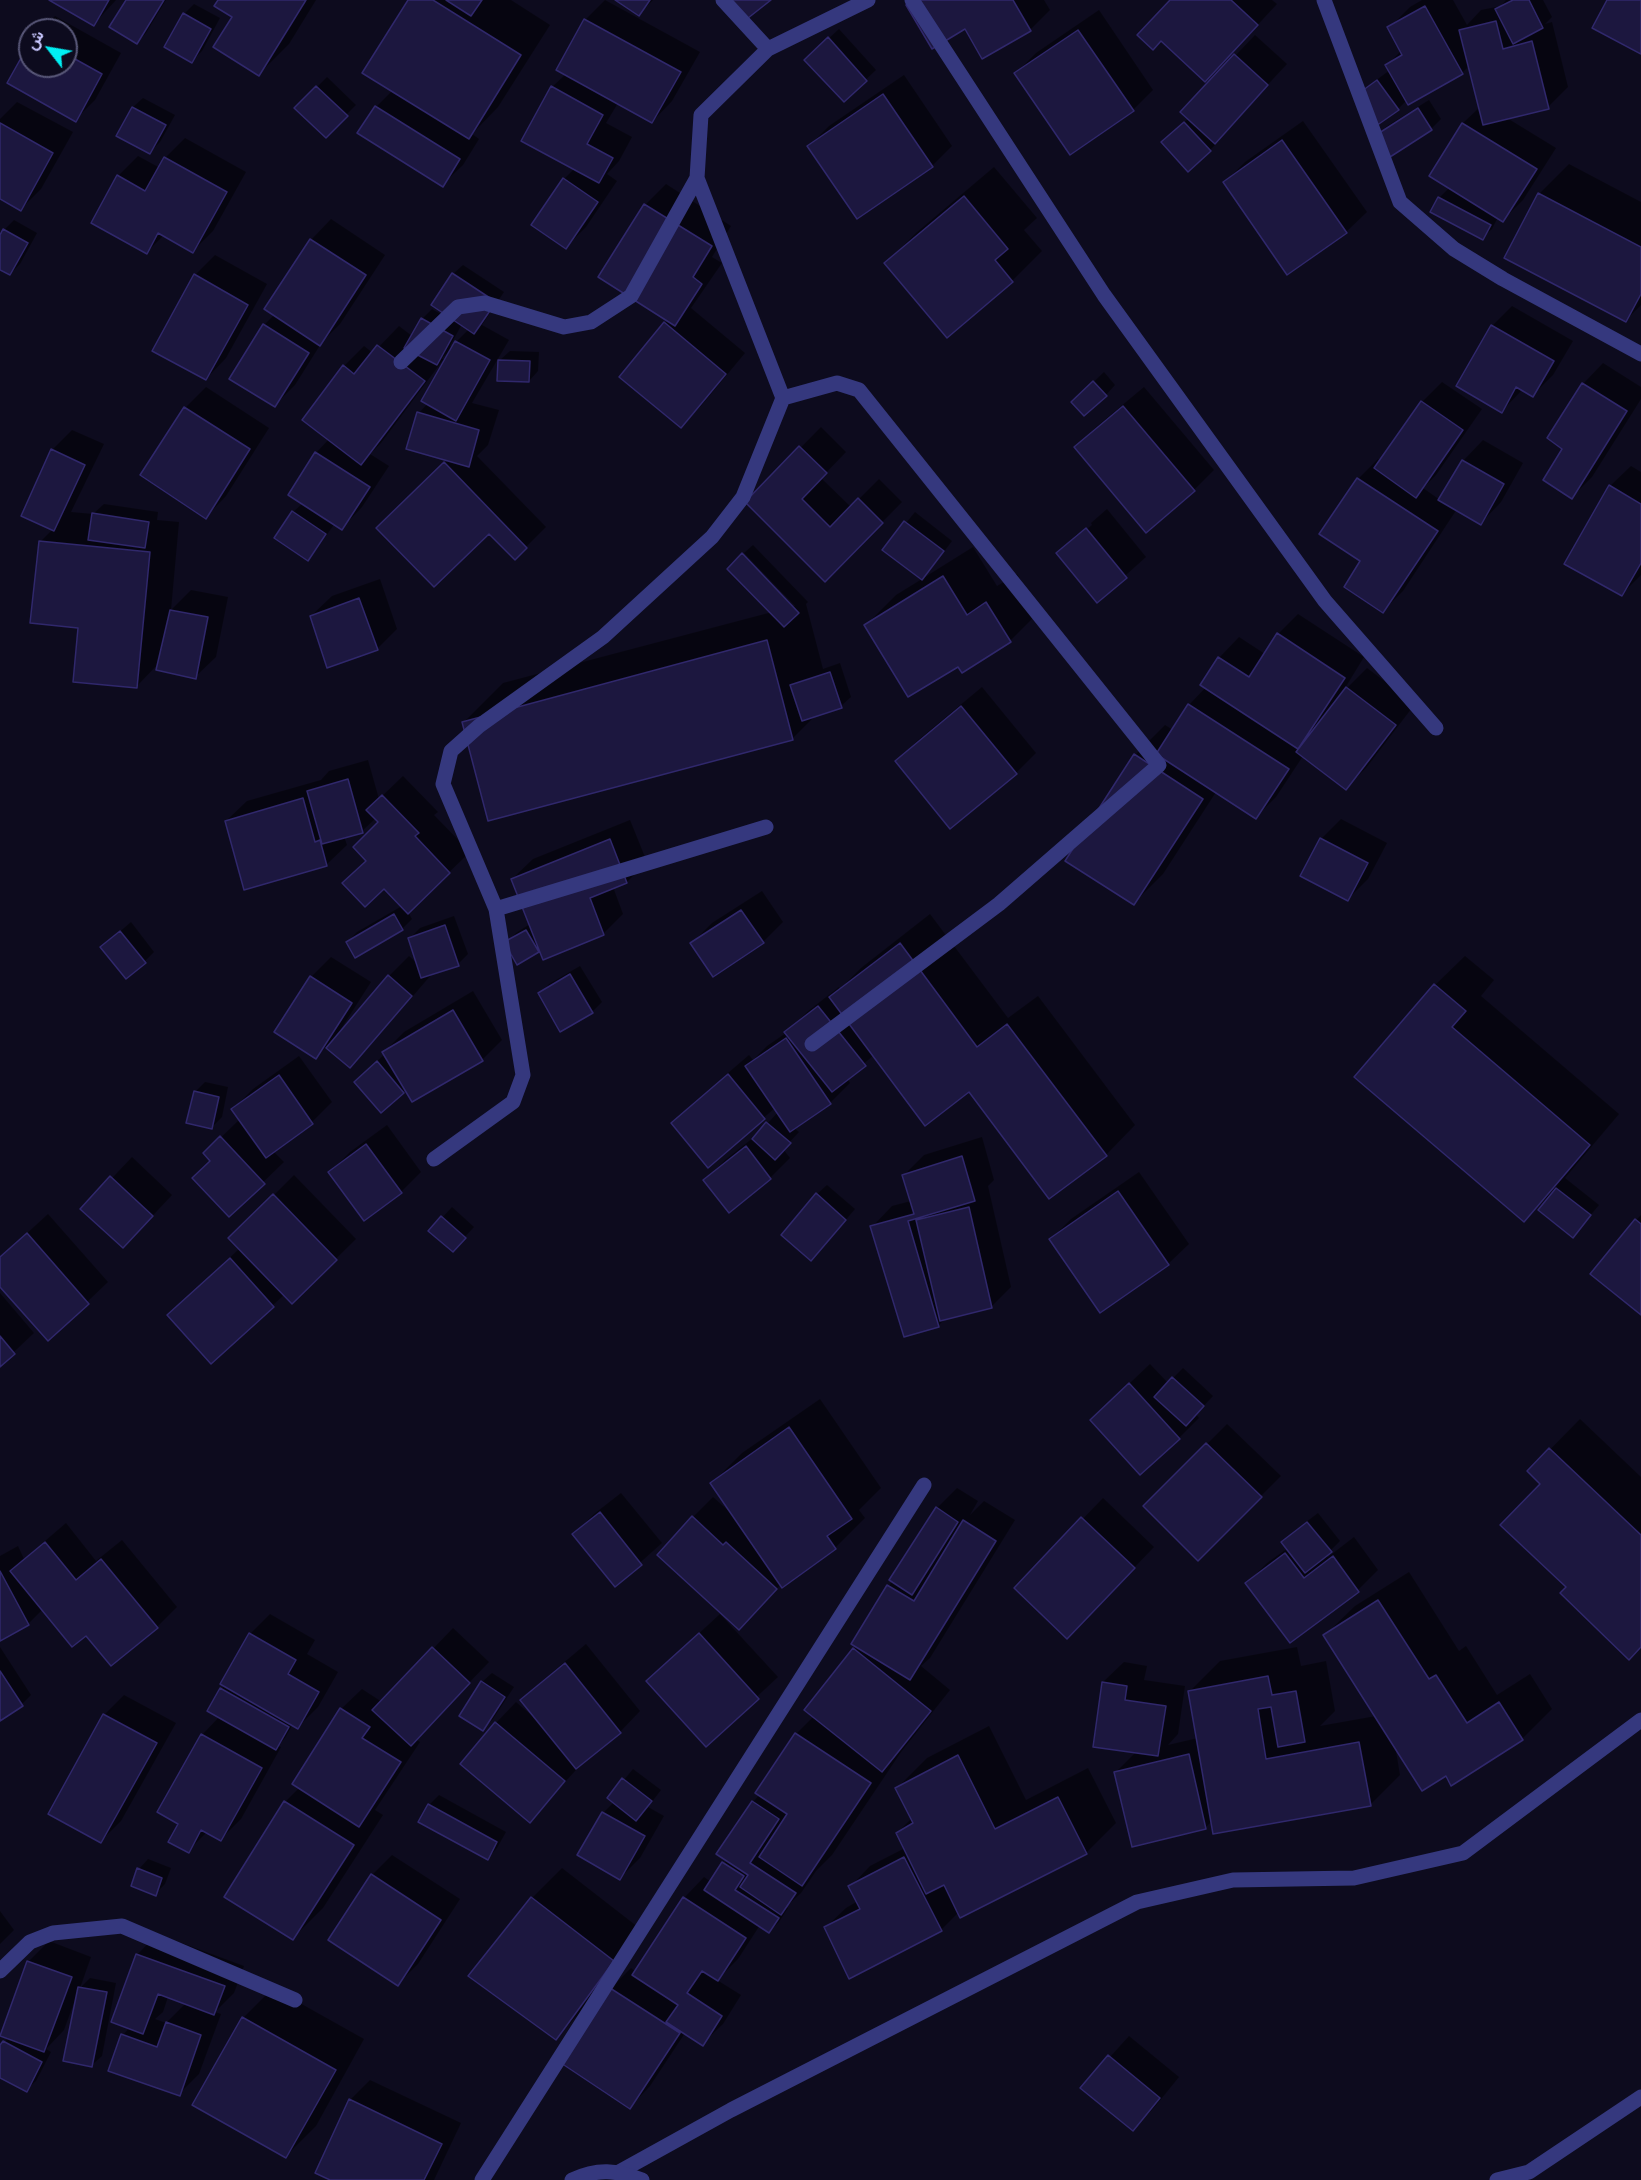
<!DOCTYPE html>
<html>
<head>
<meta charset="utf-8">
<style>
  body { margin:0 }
  #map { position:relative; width:1641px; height:2180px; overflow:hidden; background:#0d0b1e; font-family:"Exo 2",Vazirmatn,sans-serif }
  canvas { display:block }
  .north { position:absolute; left:18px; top:18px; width:60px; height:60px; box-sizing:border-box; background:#0d0b1e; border:2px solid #585778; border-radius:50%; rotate:301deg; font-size:16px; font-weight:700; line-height:24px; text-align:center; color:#c9c8ff }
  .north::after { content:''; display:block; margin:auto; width:21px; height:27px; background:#00eff3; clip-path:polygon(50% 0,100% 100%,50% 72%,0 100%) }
</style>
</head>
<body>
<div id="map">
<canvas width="1641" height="2180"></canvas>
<div class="north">ش</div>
</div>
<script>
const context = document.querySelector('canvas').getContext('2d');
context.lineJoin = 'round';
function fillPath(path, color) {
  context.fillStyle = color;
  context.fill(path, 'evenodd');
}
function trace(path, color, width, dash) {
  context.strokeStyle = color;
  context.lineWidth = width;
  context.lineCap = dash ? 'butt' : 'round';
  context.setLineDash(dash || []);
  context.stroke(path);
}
fillPath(new Path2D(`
  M52,0H116L94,24Z
  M128,0H166L146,33L137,43Z
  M219,0H316L289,44L259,74L234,17Z
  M410,0H511L550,25L498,107L472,134L479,139L463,165L442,185L376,107L393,90Z
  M605,0L700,52L672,101L652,122L618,103L606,123L632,137L619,161L607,174L617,181L586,227L566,247L533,225L564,179L575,168L552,87L566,74L585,20Z
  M618,0H653L639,14Z
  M913,0H1044L1050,10L1030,30L965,27Z
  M1172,0H1272L1277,4L1225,60Z
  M1422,0H1453L1467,25L1481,10L1501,6L1506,0H1543L1552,17L1545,24L1552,22L1568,87L1548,107L1507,118L1556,148L1523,200L1503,220L1498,217L1492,229L1482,238L1439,198L1450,187L1431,175L1463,123L1480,107L1469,66L1462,73L1407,100L1398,109L1357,96L1367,87L1390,70L1387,65L1402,50L1389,28L1410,7Z
  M194,4L220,18L202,51L192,61L184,14Z
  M1099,10L1153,90L1133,110L1016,73L1036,53Z
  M55,16L121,53L95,100L75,120L9,83L30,45V66H66V30H41Z
  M839,29L876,70L844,100L816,50Z
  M1255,35L1287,64L1218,138L1220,140L1210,150L1173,133L1189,118L1182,112Z
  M904,75L952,146L932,166L809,146L829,126Z
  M327,77L356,105L325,136L296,108Z
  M143,98L175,115L160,142L150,152L118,135L133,107Z
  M1429,100L1441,119L1431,129L1390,155L1378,135L1387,126Z
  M17,102L73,132L41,189L21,209L0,197V119Z
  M1303,121L1367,212L1346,232L1288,273L1225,182L1245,162Z
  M185,138L246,172L213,231L193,251L164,235L147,252L118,176L138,156L160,168L165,158Z
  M1569,164L1641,202V305L1626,320L1539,194Z
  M994,167L1037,218L1024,230L1042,251L1012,281L886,263L916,233Z
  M666,184L731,226L712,257L722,263L691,308L745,353L701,406L681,426L665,323L668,320L600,277L646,204Z
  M331,219L385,255L340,324L322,342L295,385L275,405L264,325L275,314L311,240Z
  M14,220L37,233L20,264L10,274L0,268V238L4,230Z
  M215,255L267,284L226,358L206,379L195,275Z
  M463,265L504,292L482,325L509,340L472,403L499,410L488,445L477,456L546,527L515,558L489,531L379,528L448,460L419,413L428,403L445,362L443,360L381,443L370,454L389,466L362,507L342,528L335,523L317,549L308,559L293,512L303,503L316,453L329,439L344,366L364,346L373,353L399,326L412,336L422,319L432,309L453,321V274ZM462,324L469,329L451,347L450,346ZM451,349L445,361L442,358Z
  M1512,306L1573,341L1553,375L1533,395L1523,389L1502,411L1492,326Z
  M510,351L539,352L538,371L529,381L500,360Z
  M1603,363L1641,387V399L1592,477L1572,497L1564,448L1549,438L1583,384Z
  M1104,372L1115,385L1106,395L1073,402Z
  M1442,382L1482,409L1436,475L1423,488L1440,500L1463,461L1483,440L1523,463L1501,502L1481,523L1457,509L1403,591L1383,611L1362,561L1358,479L1378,459L1381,461L1422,402Z
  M206,387L269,428L226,496L206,517L142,475L185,408Z
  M1144,387L1214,470L1194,490L1076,447L1096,427Z
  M821,427L846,452L821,478L851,507L879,479L902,502L825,580L747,502Z
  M72,430L104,444L71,512L93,514L104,504L158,512L157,520L179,522L171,610L191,590L228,597L216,657L195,677L159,663L137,686L80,626L40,542L53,529L52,450Z
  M1631,466L1641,472V575L1621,595L1610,486Z
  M1107,509L1146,557L1097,601L1058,553L1077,534V537L1092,525L1091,523Z
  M915,512L952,541L925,577L973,547L997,586L1017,574L1040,611L1010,641L958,665L866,625L896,595L922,579L884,550Z
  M753,545L808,602L806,604L823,669L840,663L851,697L841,706L816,715L792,739L464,722L503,683L795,606L744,553Z
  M380,579L397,629L377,649L311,616L332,596Z
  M1298,614L1364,657L1342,693L1367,668L1415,704L1366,768L1346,788L1303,756L1276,797L1256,817L1216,792L1163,874L1133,904L1067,861L1135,755L1165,725L1173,730L1189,705L1206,687L1219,658L1239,637L1265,654L1278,634Z
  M982,687L1036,753L1016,773L950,827L897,762L917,741Z
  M368,760L379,799L403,776L438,812L434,815L470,852L408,912L412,919L402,929L347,942L357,932L402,906L384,887L344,883L367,860L380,822L376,818L362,831L344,836L347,845L326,865L226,821L247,801L321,780L329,771Z
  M1341,819L1387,843L1368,879L1348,899L1321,839Z
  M630,820L647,862L627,882L613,887L623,914L603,934L538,951L506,943L516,933L530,924L512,879L533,859Z
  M762,891L783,922L763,942L692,943L712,923Z
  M930,914L1008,1018L1038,996L1135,1125L1106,1155L969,1090L874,1055L847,1078L850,1083L830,1103L794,1128L799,1132L783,1149L790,1158L770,1178L705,1180L725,1160L758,1134L778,1112L775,1108L709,1165L673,1123L693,1103L749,1055L753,1060L767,1046L786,1033L807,1012L839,987L840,989L861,968Z
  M454,916L468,954L458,964L431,975L370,1046L350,1066L327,1046L316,1057L311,977L331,957L371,982L339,1032L341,1033L389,976L409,956L418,964L410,938L420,928Z
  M131,922L154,952L145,961L102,947Z
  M1465,956L1494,980L1481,996L1619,1114L1565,1178L1599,1205L1573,1236L1547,1198L1524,1220L1435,985Z
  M580,966L602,1002L592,1012L540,994L549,984Z
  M473,991L502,1040L482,1060L406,1089L382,1111L365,1072L385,1054L384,1052L404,1032Z
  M299,1056L332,1102L312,1122L273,1151L284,1162L229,1215L212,1160L205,1153L240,1119L233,1109L253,1089Z
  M205,1082L228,1087L222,1117L212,1127L196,1091Z
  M387,1125L421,1172L401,1192L330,1172L350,1152Z
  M982,1137L994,1180L988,1186L1011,1287L991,1307L946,1318L938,1326L872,1227L892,1206L911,1201L904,1175L924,1155Z
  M132,1157L172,1195L143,1226L83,1209Z
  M1139,1172L1189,1244L1168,1264L1101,1311L1051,1239L1071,1219Z
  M294,1175L356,1239L292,1302L285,1294L211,1362L169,1315L240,1248L231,1238Z
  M827,1185L855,1209L820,1250L817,1194Z
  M452,1207L474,1227L462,1240L430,1231Z
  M48,1214L108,1282L48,1339L0,1285V1258Z
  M1641,1215V1313L1636,1220Z
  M0,1293L34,1333L0,1365Z
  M1150,1364L1168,1383L1183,1368L1213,1396L1196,1414L1199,1418L1179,1438L1112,1400Z
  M820,1399L881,1488L859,1510L865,1518L835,1548L781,1584L759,1608L693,1517L713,1497L732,1514L712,1483L742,1453Z
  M1580,1419L1641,1477V1645L1568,1587L1542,1484L1529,1471Z
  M1227,1424L1281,1476L1198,1559L1145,1506Z
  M957,1488L978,1501L970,1515L984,1501L1015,1520L930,1658L921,1666L950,1690L901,1752L832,1855L816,1871L801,1893L786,1907L788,1908L779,1922L769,1932L760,1925L738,1959L717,1980L741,1995L723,2024L702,2044L685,2033L650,2086L630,2107L611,1988L631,1968L636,1972L684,1898L704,1877L711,1882L727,1860L753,1802L760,1794L796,1734L814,1716L806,1710L857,1646L889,1586L937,1508Z
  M621,1493L662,1543L615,1585L574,1534L594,1514Z
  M1103,1498L1154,1547L1087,1617L1016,1588Z
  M1318,1513L1340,1541L1326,1555L1328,1557L1354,1537L1378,1570L1358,1590L1290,1641L1247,1583L1267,1563L1288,1548L1283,1542L1293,1532Z
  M66,1523L96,1561L122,1540L177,1607L157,1627L86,1634L43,1609L28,1624L0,1639V1556L18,1546L24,1559Z
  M1409,1572L1459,1651L1466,1646L1497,1695L1530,1674L1552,1709L1522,1739L1452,1783L1446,1774L1395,1745L1400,1775L1370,1805L1212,1821L1205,1828L1116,1772L1136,1752L1103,1682L1124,1662L1147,1666L1144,1680L1185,1686L1178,1734L1168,1745L1198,1738L1190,1691L1220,1661L1297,1647L1301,1666L1326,1661L1335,1711L1320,1726L1376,1716L1325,1635L1355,1606Z
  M270,1614L315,1640L307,1654L338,1672L318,1707L298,1727L293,1724L285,1738L278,1746L281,1747L241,1819L220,1840L207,1832L188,1851L180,1823L202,1735L220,1716L221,1689L225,1685L250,1634Z
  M720,1614L778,1677L706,1744L669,1661Z
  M453,1628L489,1662L415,1739L420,1742L375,1810L383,1815L323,1908L293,1938L285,1802L300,1787L294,1784L341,1709L362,1689L382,1702Z
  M586,1644L640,1711L620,1732L584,1761L530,1821L462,1764L496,1723L516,1702L536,1719L522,1700L543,1680Z
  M0,1647L31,1695L22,1704L0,1719Z
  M492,1673L514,1687L493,1719L483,1729L482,1682Z
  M124,1695L176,1723L121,1821L101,1841L104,1715Z
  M989,1726L1026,1800L1088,1768L1116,1823L1086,1853L959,1912L941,1930L825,1928L846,1908L858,1901L850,1887L870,1866L905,1848L897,1833L912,1818L897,1788L927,1758Z
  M633,1769L661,1790L648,1807L664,1816L640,1858L620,1878L603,1813L614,1802L609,1798Z
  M439,1795L506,1832L497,1848L488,1858L429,1805Z
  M392,1855L460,1899L418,1964L398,1984L372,1875Z
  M148,1859L171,1868L165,1884L155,1894L139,1869Z
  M562,1868L643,1931L585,2008L555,2038L471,1976L532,1898Z
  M0,1911L14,1930L0,1944Z
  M157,1934L244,1966L234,1993L215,2012L221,2014L199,2074L179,2094L123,2035L130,2027L137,1955ZM168,1997L186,2003L166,2023L155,2019L163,2012Z
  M49,1941L91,1957L80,1988L90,1978L116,1983L102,2056L92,2065L77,2001L75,2000L64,2030L46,2049L51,2052L36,2081L26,2090L0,2076V2048L8,2038L28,1962Z
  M273,1988L364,2039L316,2126L286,2156L243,2018Z
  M1129,2036L1179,2077L1153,2109L1133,2129L1082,2088Z
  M370,2080L461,2123L434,2180H333L350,2100Z`), '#0007');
const building = new Path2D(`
  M49,0H109L94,26Z
  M126,0H164L137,44L109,27Z
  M218,0H306L259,76L213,47L232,17L214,6Z
  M408,0H433L521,55L469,139L362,73Z
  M446,0H482L471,16Z
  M615,0H650L639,16Z
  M727,0H771L743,22Z
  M914,0H1013L1031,31L982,59L965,29L932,49L906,5Z
  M1170,0H1231L1258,25L1205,82L1161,41L1153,50L1137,35Z
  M1513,0H1529L1543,28L1513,44L1495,9Z
  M1607,0H1641V54L1592,28Z
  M1425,6L1463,74L1408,105L1385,65L1402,55L1387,27Z
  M183,13L211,29L192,63L164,47Z
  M584,19L681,72L652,123L556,70Z
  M1496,21L1503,49L1532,41L1549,109L1483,125L1459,30Z
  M1078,30L1134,111L1070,155L1014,73Z
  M828,37L867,81L844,102L804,60Z
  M30,42V66H66V54L102,74L76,122L7,83Z
  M1234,54L1268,85L1215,144L1180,112Z
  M1377,80L1399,110L1376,126L1355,96Z
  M316,86L348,116L326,138L294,108Z
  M551,86L603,115L587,144L613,158L599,183L521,141Z
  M883,94L933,167L857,219L807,146Z
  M375,106L460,159L443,187L357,133Z
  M132,107L166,125L150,154L116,136Z
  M1418,108L1432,130L1390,157L1376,135Z
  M1184,122L1211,151L1188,172L1161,142Z
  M0,123L53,153L21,211L0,199Z
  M1462,123L1537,169L1503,222L1429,176Z
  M1282,140L1347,233L1287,275L1223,182Z
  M164,157L227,192L193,253L158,233L147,254L91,223L117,175L145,191Z
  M563,178L598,202L566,249L531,225Z
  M1538,193L1641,247V294L1626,322L1504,258Z
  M964,196L1008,249L995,260L1013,282L947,338L884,263Z
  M1438,197L1491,225L1483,240L1430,212Z
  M644,204L712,246L693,277L702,284L675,326L598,277Z
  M3,229L28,243L10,275L0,270V235Z
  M310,239L366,275L320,346L264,309Z
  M452,273L496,302L474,334L431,305Z
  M194,274L248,305L206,380L152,351Z
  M421,318L453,336L437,365L404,348Z
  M664,322L726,374L681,428L619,377Z
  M263,324L309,353L275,407L229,379Z
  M1491,325L1554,361L1533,397L1516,387L1502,413L1456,386Z
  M455,341L490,360L456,421L421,401Z
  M377,345L425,381L361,465L302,420L343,365L354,374Z
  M498,360L530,361L529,382L497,381Z
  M1093,381L1107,396L1084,416L1071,402Z
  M1582,383L1627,411L1572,499L1543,480L1562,449L1547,438Z
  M1421,401L1463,430L1416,498L1374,468Z
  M1123,406L1195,491L1146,533L1074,447Z
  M184,407L250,449L206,519L140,475Z
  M417,412L479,430L469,467L406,449Z
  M799,446L827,473L802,499L830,527L858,498L883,523L825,582L745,502Z
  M51,449L85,465L54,531L21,516Z
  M315,452L370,487L342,530L288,495Z
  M1462,460L1504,484L1481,525L1438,500Z
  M444,462L527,548L515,560L489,534L434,587L376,528Z
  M1357,478L1438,531L1383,613L1344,587L1360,561L1319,534Z
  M1609,485L1641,504V563L1622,596L1564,564Z
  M292,511L326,534L308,561L274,538Z
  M92,513L149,522L145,548L88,540Z
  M904,521L944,551L922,580L882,550Z
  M1086,528L1127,578L1097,603L1056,553Z
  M39,541L150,552L137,688L73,682L78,628L30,623Z
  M742,553L799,613L784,627L727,569Z
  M943,576L967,615L986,602L1011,642L962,673L958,667L908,697L864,625Z
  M359,598L378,650L327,668L310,616Z
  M170,610L208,617L196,679L156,670Z
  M1277,633L1345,678L1298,749L1200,685L1218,657L1249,677Z
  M767,640L793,740L488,821L462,722Z
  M830,672L842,708L802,721L790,685Z
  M1346,687L1396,725L1346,790L1296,752Z
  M1188,704L1289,769L1256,819L1156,754Z
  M961,706L1017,774L950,829L895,761Z
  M1134,754L1203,799L1134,905L1065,861Z
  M348,779L363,833L322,844L307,791Z
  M382,795L419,833L415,836L450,873L408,914L384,889L365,907L342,883L366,861L353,847L378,822L366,810Z
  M303,798L315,842L320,840L327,866L244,890L225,821Z
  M1320,838L1368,863L1348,901L1300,876Z
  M610,839L627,883L590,898L604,935L543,960L511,879Z
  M741,910L764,943L713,977L690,943Z
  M394,914L403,930L355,958L346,942Z
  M445,925L459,966L421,978L408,938Z
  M526,930L539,952L517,965L504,942Z
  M120,931L146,963L126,979L100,947Z
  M900,943L977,1047L1007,1024L1107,1156L1049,1199L969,1092L925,1126L829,997Z
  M570,974L593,1013L560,1032L538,993Z
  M388,975L412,996L350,1068L326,1048Z
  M310,976L352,1003L316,1059L274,1032Z
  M1434,984L1466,1011L1452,1027L1590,1145L1524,1222L1354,1077Z
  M818,1006L866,1066L832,1092L784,1032Z
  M453,1010L483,1061L412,1102L382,1052Z
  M786,1038L831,1104L790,1132L745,1066Z
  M377,1061L404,1093L381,1113L354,1082Z
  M728,1074L765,1119L708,1168L671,1123Z
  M279,1075L313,1124L266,1158L231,1109Z
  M194,1091L219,1097L212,1129L186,1123Z
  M766,1122L791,1143L775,1160L752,1139Z
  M220,1136L265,1184L229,1217L192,1178L210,1161L203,1153Z
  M366,1144L402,1193L364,1221L328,1172Z
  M746,1146L771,1179L729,1213L703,1180Z
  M962,1156L975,1201L908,1221L939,1327L904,1337L870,1226L914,1214L902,1175Z
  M110,1176L153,1216L123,1248L80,1209Z
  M1556,1188L1591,1215L1573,1238L1538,1210Z
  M1118,1191L1169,1265L1100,1313L1049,1239Z
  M816,1193L846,1220L811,1261L781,1235Z
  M273,1194L337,1260L292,1304L228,1238Z
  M969,1207L992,1308L940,1321L916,1220Z
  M441,1216L466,1238L453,1252L428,1231Z
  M1635,1219L1641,1224V1315L1590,1274Z
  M27,1233L89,1304L48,1341L0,1287V1257Z
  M230,1258L274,1307L211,1364L167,1315Z
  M0,1336L15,1354L0,1367Z
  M1172,1377L1204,1406L1186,1426L1154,1397Z
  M1129,1383L1180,1439L1140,1475L1090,1420Z
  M789,1427L852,1519L827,1536L836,1549L782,1588L710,1483Z
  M1206,1443L1262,1497L1198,1561L1143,1506Z
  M1549,1448L1641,1535V1647L1629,1660L1560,1593L1566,1587L1500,1525L1540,1484L1527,1471Z
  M936,1507L958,1522L912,1595L889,1580Z
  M600,1512L642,1565L615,1587L572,1534Z
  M692,1516L723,1545L726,1542L777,1589L739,1630L657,1555Z
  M1081,1517L1135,1568L1067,1639L1014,1588Z
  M963,1520L996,1541L910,1680L851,1644L887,1585L914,1601Z
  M1307,1522L1332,1552L1305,1573L1281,1542Z
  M45,1542L76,1580L101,1559L158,1628L111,1666L86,1636L72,1647L10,1571Z
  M1285,1553L1304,1578L1333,1556L1359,1592L1290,1643L1245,1583Z
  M0,1571L29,1625L0,1641Z
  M1378,1600L1429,1679L1436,1675L1467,1723L1499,1702L1523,1740L1451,1786L1446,1776L1422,1791L1323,1635Z
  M249,1633L296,1660L288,1674L319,1692L298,1729L220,1684Z
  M699,1633L759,1699L706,1747L646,1681Z
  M432,1647L470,1683L411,1746L372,1710Z
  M853,1648L931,1711L882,1772L804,1710Z
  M565,1663L621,1733L576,1769L520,1700Z
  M0,1671L23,1706L0,1721Z
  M1268,1676L1272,1695L1296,1691L1305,1742L1278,1747L1271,1707L1258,1709L1266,1759L1359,1742L1371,1806L1213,1834L1188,1691Z
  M481,1681L505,1697L483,1731L459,1716Z
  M1102,1682L1127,1686L1125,1700L1166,1706L1158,1756L1093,1747Z
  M220,1688L289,1727L276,1750L207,1711Z
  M340,1708L370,1727L362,1738L401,1762L359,1827L292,1784Z
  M103,1714L157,1743L101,1843L48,1814Z
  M495,1722L565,1781L530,1823L460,1764Z
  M795,1733L871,1783L802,1886L759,1857L787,1814L755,1793Z
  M201,1734L262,1768L221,1841L201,1830L189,1853L168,1842L178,1824L157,1812Z
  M1189,1754L1206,1829L1132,1847L1114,1772Z
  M958,1755L995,1829L1058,1797L1087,1854L960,1918L944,1885L926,1894L896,1833L913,1823L895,1788Z
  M622,1778L652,1801L636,1821L607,1798Z
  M284,1801L354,1845L293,1940L224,1897Z
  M752,1801L779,1819L750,1863L796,1893L781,1915L740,1887L748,1875L716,1854Z
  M428,1804L497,1842L488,1860L418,1822Z
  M602,1812L645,1836L620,1880L577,1855Z
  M904,1857L942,1931L849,1979L824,1927L860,1909L848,1886Z
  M722,1862L744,1876L735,1890L779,1918L769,1933L704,1890Z
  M137,1868L162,1878L156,1896L131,1886Z
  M371,1874L441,1920L398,1986L328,1940Z
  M531,1897L614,1961L556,2040L468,1976Z
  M683,1897L746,1938L718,1981L702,1971L687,1993L722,2016L703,2046L666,2022L678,2005L632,1975Z
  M136,1954L225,1986L214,2015L158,1994L143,2034L111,2022Z
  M27,1961L72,1977L44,2052L0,2036Z
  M78,1987L107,1992L92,2067L63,2061Z
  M610,1988L680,2033L630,2109L561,2063Z
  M242,2017L336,2070L286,2158L192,2105Z
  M166,2022L201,2035L180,2096L108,2071L121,2034L157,2047Z
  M3,2041L42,2062L27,2092L0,2078V2045Z
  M1108,2055L1160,2098L1133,2131L1080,2088Z
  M349,2099L442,2144L424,2180H330L315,2173Z`);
fillPath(building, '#1c173f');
trace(building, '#30286c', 1.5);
trace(new Path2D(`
  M723,0L768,49
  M912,0L1104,295L1325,601L1436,728
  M1324,0L1400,202L1454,249L1503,279L1641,354
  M401,362L458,307L485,303L564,327L591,322L631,296L697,178
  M783,398L837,383L859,390L1159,765L999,904L812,1044
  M496,909L766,827
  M434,1159L513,1102L523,1075L496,909L443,784L451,751L479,726L603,637L712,537L743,497L783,398L697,178L701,115L768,49L868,0
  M0,1971L30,1942L53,1933L122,1926L295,2000
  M619,2172L731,2110L1137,1902L1233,1880L1354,1878L1463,1853L1641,1720
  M482,2180L924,1485`), '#35387e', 15);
trace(new Path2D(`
  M572,2180C598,2168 616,2170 642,2180
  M1497,2180L1529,2172L1641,2097`), '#35387e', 15);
</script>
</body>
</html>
